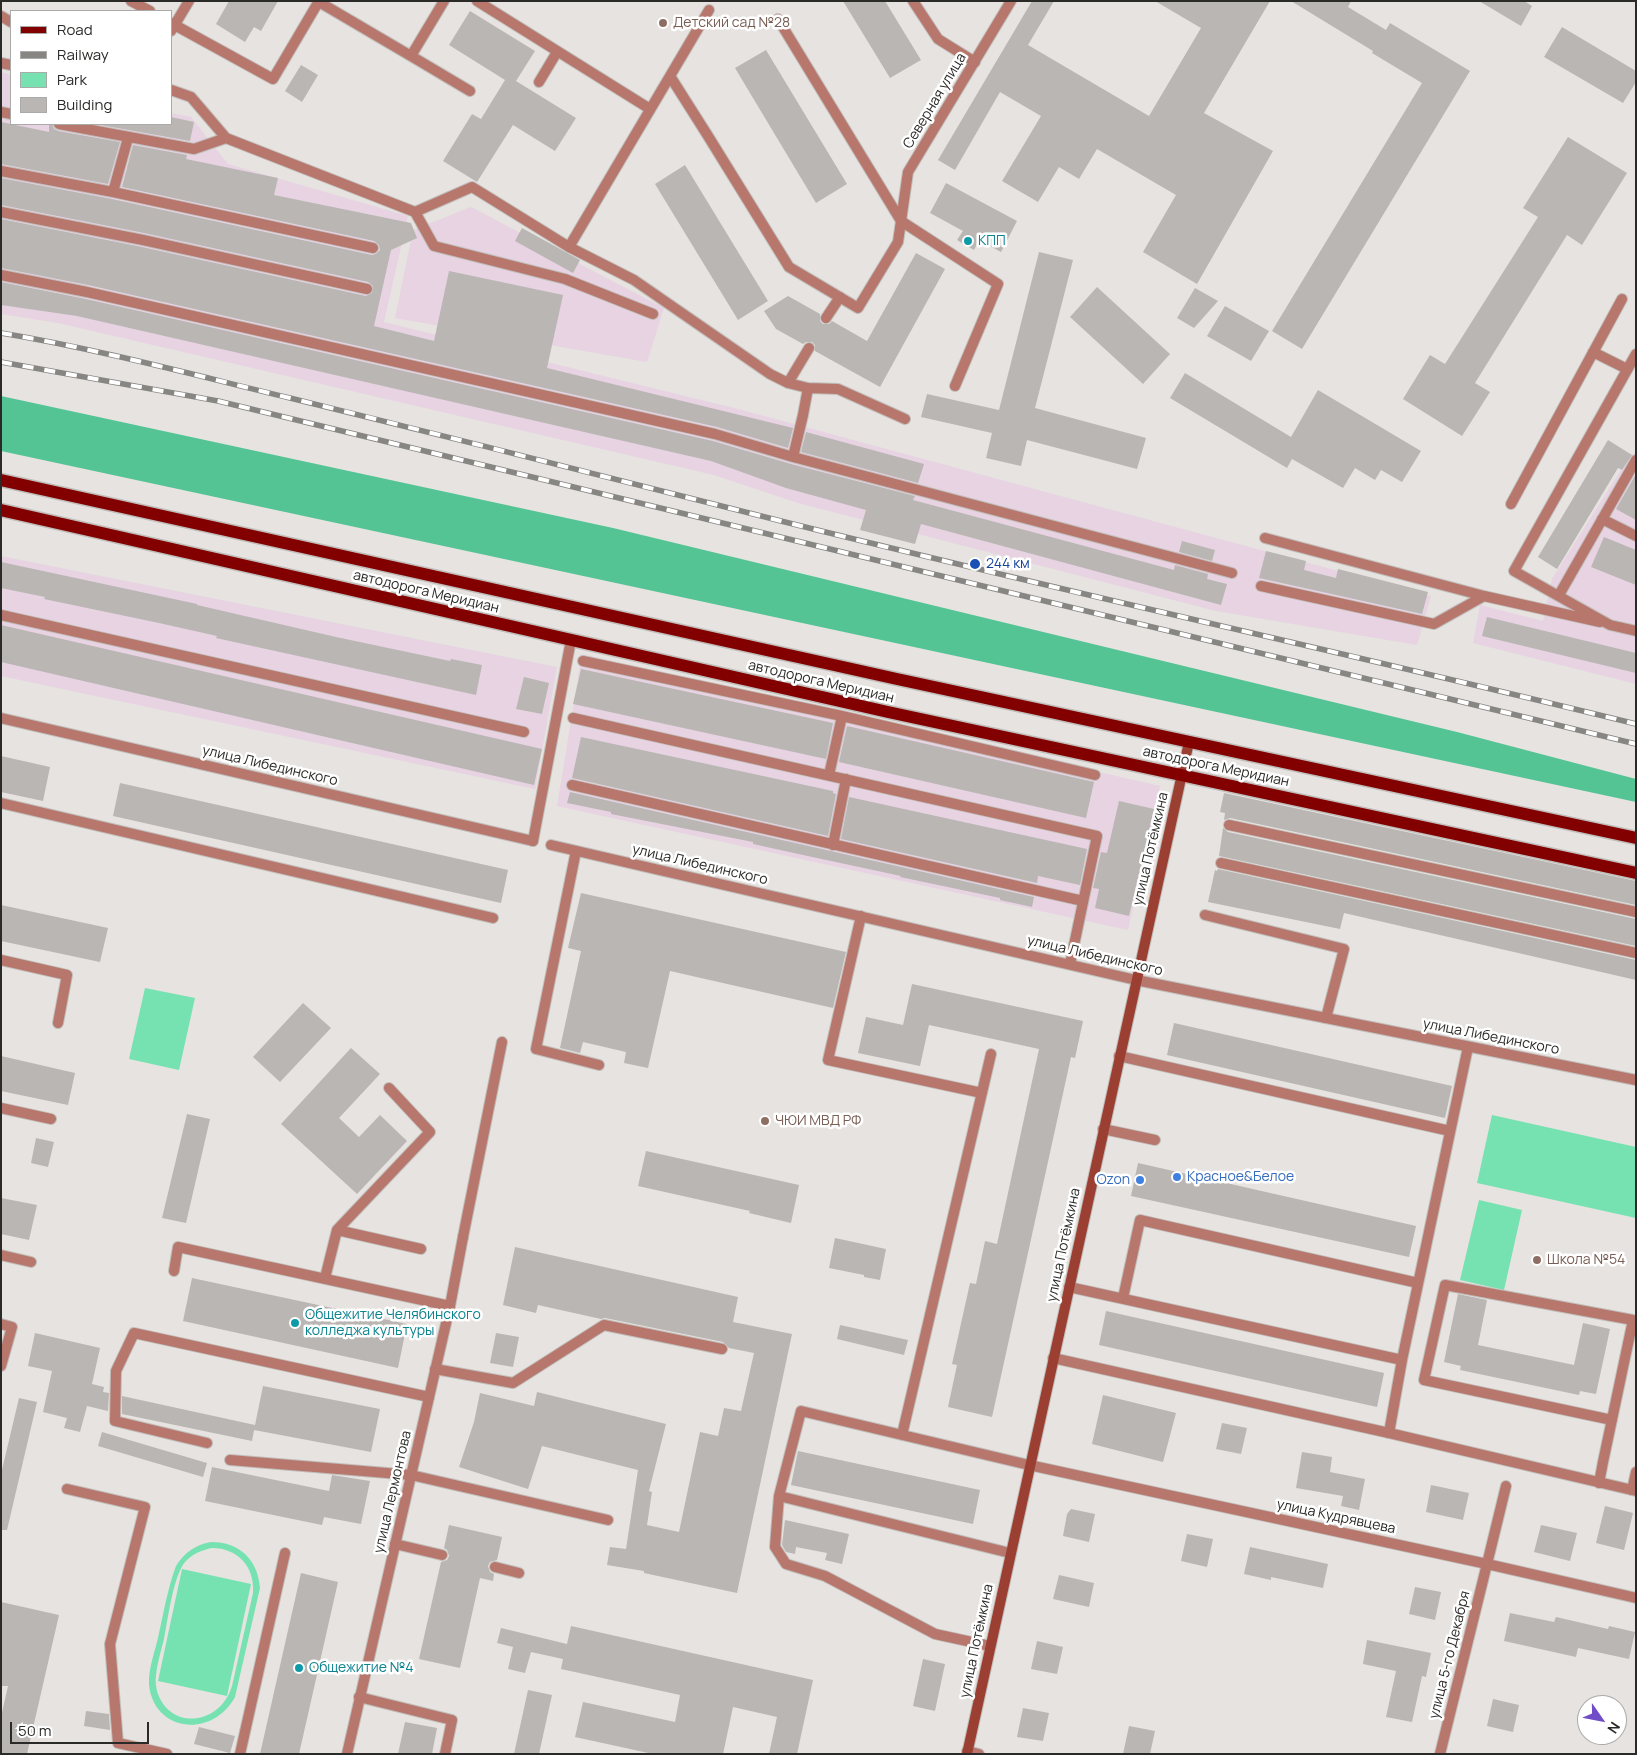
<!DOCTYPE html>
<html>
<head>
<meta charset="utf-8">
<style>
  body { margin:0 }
  #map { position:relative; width:1637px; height:1755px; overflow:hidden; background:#e6e3e0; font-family:Manrope,sans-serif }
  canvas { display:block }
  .frame { position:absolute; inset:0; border:2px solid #2a2a28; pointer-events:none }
  .legend { position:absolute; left:10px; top:10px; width:162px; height:115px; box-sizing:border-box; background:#fff; border:1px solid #aaaaa9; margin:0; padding:6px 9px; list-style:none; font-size:15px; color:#2a2a28 }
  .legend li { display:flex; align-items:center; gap:10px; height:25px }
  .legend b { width:25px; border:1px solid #aaaaa9 }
  .north { position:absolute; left:1577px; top:1695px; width:50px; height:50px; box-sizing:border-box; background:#fff; border:1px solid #aaaaa9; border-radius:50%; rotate:123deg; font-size:14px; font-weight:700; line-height:20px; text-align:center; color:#2a2a28 }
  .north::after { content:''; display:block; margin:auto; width:18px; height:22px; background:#714dc7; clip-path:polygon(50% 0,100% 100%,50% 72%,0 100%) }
  .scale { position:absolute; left:10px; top:1722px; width:139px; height:22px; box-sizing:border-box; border:2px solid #2a2a28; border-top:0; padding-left:6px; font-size:15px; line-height:18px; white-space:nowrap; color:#2a2a28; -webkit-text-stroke:4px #fff; paint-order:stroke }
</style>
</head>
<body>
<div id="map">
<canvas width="1637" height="1755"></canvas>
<div class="frame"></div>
<ul class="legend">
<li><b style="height:6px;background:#830000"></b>Road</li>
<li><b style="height:6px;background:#878683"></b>Railway</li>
<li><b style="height:14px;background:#77e2b1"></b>Park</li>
<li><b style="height:14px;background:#bab6b4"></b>Building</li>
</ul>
<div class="north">N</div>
<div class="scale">50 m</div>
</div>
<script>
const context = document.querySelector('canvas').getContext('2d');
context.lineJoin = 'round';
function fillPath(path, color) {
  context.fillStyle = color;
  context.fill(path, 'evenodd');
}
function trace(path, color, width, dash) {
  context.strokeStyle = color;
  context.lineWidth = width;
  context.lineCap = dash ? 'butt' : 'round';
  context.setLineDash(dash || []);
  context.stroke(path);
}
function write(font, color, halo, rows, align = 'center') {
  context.font = font + ' Manrope,sans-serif';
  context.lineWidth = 5;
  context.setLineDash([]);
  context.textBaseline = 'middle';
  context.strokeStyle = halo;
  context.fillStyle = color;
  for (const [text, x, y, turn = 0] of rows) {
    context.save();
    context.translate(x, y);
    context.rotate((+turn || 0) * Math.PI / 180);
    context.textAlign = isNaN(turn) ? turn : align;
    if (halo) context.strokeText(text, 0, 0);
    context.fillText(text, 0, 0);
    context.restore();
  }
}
fillPath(new Path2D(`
  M1,72L11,75V124H171V113L191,117L228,164L408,216L384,322L742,410L1431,596L1417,645L1216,611L798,503L714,475L58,323L1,314Z
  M471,207L664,308L647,362L395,318L413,230Z
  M1631,454L1636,456V684L1473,643L1480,605L1543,621L1552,579Z
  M1,556L557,667L535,789L1,676Z
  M582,654L1160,786L1128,930L557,806Z`), '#e7d3e2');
fillPath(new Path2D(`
  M145,988L195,998L179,1070L129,1059Z
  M1492,1115L1636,1147V1218L1477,1183Z
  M1479,1200L1522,1210L1504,1290L1460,1280Z
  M211,1542C240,1542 258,1560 260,1588L235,1697C212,1739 154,1732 149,1685C148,1668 156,1649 159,1633C164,1611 168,1587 176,1566C185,1552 195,1545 211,1542ZM212,1548C238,1548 255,1567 253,1593L232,1686C220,1726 169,1731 157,1691C156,1686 155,1681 156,1676C157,1664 161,1651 164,1639C168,1619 173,1577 185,1562C192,1554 202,1550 212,1548Z
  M182,1569L251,1584L227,1696L158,1681Z`), '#77e2b1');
fillPath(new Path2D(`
  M1,396L613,528L1457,732L1636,779V802L1,451Z`), '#54c494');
fillPath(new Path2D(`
  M229,1H278L261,31L254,27L245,42L216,24Z
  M843,1H885L921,60L890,78Z
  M1032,1H1054L1028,45L1149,116L1201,28L1155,1H1270L1204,113L1273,151L1197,284L1143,252L1176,195L1097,149L1079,179L1059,167L1038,202L1002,181L1041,116L1000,92L955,170L938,160Z
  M1291,1H1351L1348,7L1386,30L1390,23L1470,71L1302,349L1272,331L1422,83L1372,53L1373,51Z
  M1479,1H1524L1532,6L1521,26Z
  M470,11L535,51L516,81L576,118L555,151L513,125L477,182L443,161L472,114L481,119L505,80L449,45Z
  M1562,27L1636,71V82L1623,103L1544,57Z
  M766,50L847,184L816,203L735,68Z
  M301,65L318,75L302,102L285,91Z
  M171,117L194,122L190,141L95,124H171Z
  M1,122L49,132V124H52L54,129L58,131L120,142L108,184L1,164Z
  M1568,137L1627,173L1582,245L1567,235L1475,383L1490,392L1462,436L1403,399L1430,355L1445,364L1538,217L1523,208Z
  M133,145L187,155L186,159L278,178L274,195L411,223L417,238L391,250L374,326L434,341L449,271L563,295L547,368L793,428L788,448L717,427L88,285L1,268V219L142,247L366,296L372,293L373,286L368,282L144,233L1,205V178L112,199L372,255L376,254L380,250L379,245L374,241L122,187Z
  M685,165L768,301L738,320L655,184Z
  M946,183L1017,221L1001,252L979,240L974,250L957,240L963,231L930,213Z
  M522,228L580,260L573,273L515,241Z
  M1039,252L1073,260L1035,408L1146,438L1137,469L1027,440L1021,466L986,458L992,433L921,417L927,394L999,410Z
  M916,253L945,269L880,387L815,351V345L812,342H806L803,344L776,329L764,311L788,296L820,314V321L823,324H829L832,321L867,341Z
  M1,282L86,299L713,441L791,464L915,496L913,500L1174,570L1175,565L1208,574L1207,579L1227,584L1221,605L921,524L915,544L860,530L866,510L786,488L711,461L77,316L1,305Z
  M1097,287L1170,354L1143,384L1070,317Z
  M1195,288L1218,301L1194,328L1177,318Z
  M1225,306L1269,331L1251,361L1207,336Z
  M1185,373L1291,437L1318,390L1421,451L1402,482L1381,470L1375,480L1355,468L1343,488L1292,459L1287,468L1170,398Z
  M806,432L924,464L918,483L801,452Z
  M1608,440L1632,455L1622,470L1618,468L1557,569L1538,557Z
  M1636,474V520L1616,509Z
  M1604,537L1636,550V585L1591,567Z
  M1182,541L1215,550L1212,561L1179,552Z
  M1266,551L1306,561L1304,570L1336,578L1338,569L1428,592L1422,614L1259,578Z
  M1,562L197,604V605L336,637L450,661L451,659L482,665L476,695L216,638L217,636L159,623L44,599L45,597L1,588Z
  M1487,617L1636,653V673L1482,636Z
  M1,625L542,749L534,785L1,662Z
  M581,669L833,723L826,759L573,704Z
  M524,677L549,683L542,714L516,709Z
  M847,726L1094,782L1086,818L839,762Z
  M581,737L833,791V793L836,794L828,836L572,778Z
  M1,756L50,767L43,801L1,792Z
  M120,783L508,870L501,903L113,816Z
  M570,792L1034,897L1032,907L1000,900V898L900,877L901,876L803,855L753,844V842L611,814V812L567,803Z
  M1224,793L1636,881V905L1230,818L1224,820L1225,813L1220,812Z
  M849,797L1087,849L1080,885L1038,876L1037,883L841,839Z
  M1119,801L1154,809L1129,916L1095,908L1099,889L1093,888L1101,852L1107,853Z
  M1223,828L1228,832L1636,919V946L1219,856Z
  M1218,869L1636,960V980L1344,913L1340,929L1208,902L1215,870L1217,871Z
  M581,893L846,952L833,1008L670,971L648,1068L624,1063L626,1052L583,1042L580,1053L560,1048L581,951L568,948Z
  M1,905L108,928L100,962L1,941Z
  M912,984L1083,1021L1075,1058L1071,1057L992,1417L948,1407L957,1365L952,1364L970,1283L976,1284L985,1241L997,1244L1039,1049L929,1025L920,1066L858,1053L866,1017L903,1025Z
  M303,1003L331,1028L280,1082L253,1057Z
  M1174,1023L1452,1086L1445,1118L1167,1055Z
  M351,1048L380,1074L339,1118L359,1137L380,1115L407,1141L357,1194L281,1124Z
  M1,1056L75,1073L68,1105L1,1091Z
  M187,1114L210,1119L186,1223L162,1218Z
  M36,1138L54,1142L48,1167L31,1163Z
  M646,1151L799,1185L791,1223L749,1213L750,1211L638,1186Z
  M1138,1163L1416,1226L1409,1257L1131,1196Z
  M1,1198L37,1205L29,1240L1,1234Z
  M835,1238L886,1249L880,1280L864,1277V1275L829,1268Z
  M515,1247L738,1297L733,1322L792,1334L737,1593L644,1573V1571L607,1565L610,1547L626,1549L638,1470L542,1446L528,1489L459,1467L474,1422L480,1393L534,1406L537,1392L666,1424L649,1491L652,1492L647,1525L679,1532L700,1432L718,1436L724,1408L741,1411L754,1353L729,1348L723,1342L605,1318L601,1319L538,1305L536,1313L503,1305Z
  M192,1278L407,1324L398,1368L183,1321Z
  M1458,1294L1487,1300L1478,1345L1574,1365L1583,1323L1610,1329L1596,1394L1580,1391L1579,1395L1460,1370L1461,1366L1444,1362Z
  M1106,1311L1384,1373L1377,1407L1099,1345Z
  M840,1325L908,1340L904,1355L837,1339Z
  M35,1333L100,1348L92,1384L104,1387L103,1392L109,1393L108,1411L87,1406L80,1432L64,1428L67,1418L43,1412L52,1371L28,1366Z
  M496,1333L519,1337L513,1367L490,1363Z
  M263,1386L380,1409L371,1452L254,1430Z
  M1103,1395L1176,1413L1163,1462L1092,1444Z
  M122,1396L255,1425L252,1441L122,1414Z
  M19,1398L37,1402L7,1530H1V1474Z
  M1222,1423L1247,1428L1241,1454L1216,1449Z
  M102,1432L207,1463L203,1477L98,1446Z
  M798,1451L980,1490L973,1524L791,1485Z
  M1302,1452L1332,1457L1330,1472L1365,1479L1359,1510L1341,1506L1343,1496L1296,1488Z
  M212,1467L329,1491L332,1475L370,1481L361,1524L324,1517L322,1525L205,1501Z
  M1431,1485L1469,1493L1463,1520L1426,1512Z
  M1605,1506L1633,1513L1624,1550L1596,1543Z
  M1071,1509L1095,1514L1089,1542L1063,1536L1067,1514Z
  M785,1520L849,1534L842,1564L825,1560L827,1553L796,1547L795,1554L786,1552L782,1545Z
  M449,1525L502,1537L497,1560L490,1562L488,1566L490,1572L494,1574L493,1581L480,1578L460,1668L419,1659L441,1562L447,1560L449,1556L447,1550L444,1548Z
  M1541,1525L1577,1533L1570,1561L1534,1552Z
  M1187,1534L1213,1539L1207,1567L1181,1561Z
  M1250,1547L1328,1564L1323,1588L1271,1577V1580L1244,1574Z
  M301,1573L338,1582L299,1754H260Z
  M1059,1575L1094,1583L1089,1607L1053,1599Z
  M1415,1587L1441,1592L1435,1620L1409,1614Z
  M1,1602L59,1615L27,1754H1V1717L8,1686H1Z
  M1510,1613L1554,1622L1556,1617L1608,1629L1609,1626L1635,1632L1629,1659L1578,1648L1576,1657L1504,1641Z
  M571,1626L813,1680L797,1754H769L777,1717L733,1707L723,1754H653L575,1737L583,1702L675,1722L680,1695L561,1669L563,1659L531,1652L525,1673L508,1669L513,1647L497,1643L501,1628L567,1644Z
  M1367,1640L1431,1653L1426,1677L1422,1676L1412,1722L1386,1717L1396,1671L1363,1664Z
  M1037,1641L1063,1647L1057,1674L1031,1669Z
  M923,1659L945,1664L935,1711L913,1706Z
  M528,1690L552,1695L539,1754H514Z
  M1493,1699L1519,1705L1513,1732L1487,1726Z
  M1023,1708L1049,1713L1043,1741L1017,1737Z
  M86,1711L109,1714L110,1730L84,1726Z
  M405,1722L437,1728L432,1754H398Z
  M1129,1726L1155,1731L1150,1754H1123Z
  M199,1727L235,1736L230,1753L194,1744Z`), '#bab6b4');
const lane = new Path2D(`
  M131,1L150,11
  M477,1L650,109
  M913,1L938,39L975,62
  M319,2L411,56L444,1
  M1,16L11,22
  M778,19L901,221L998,284L955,386
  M171,23L273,79L319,1
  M171,31L189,1
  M411,56L470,91
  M1,63L11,65
  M670,76L708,136L789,267L858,308L898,242L901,221
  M539,82L557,52
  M171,90L191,97L226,138L415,212L472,187L569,247L634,280L770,374L788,383L808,388L838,389L905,419
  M1,112L11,114
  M59,124L194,149L226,138
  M1,171L113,192L373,248
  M113,192L128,138
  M1,212L143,240L367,289
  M415,212L434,246L565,279L653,314
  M569,247L709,10
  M1,275L87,292L715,434L793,457L1232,573
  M826,318L840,297
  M1593,352L1627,369
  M1636,354L1514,571L1610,625L1636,631
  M788,383L809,348
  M793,457L803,415L808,388
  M1511,504L1622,299
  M1602,519L1636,536
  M1265,538L1484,596
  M1261,586L1434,624L1484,596L1600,622
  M1559,595L1636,460
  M1,615L524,732
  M583,661L842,716L1095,775
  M573,718L1097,836L1070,964
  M829,775L842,716
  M572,785L1083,901
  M1,803L493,918
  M1229,825L1636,912
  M533,841L571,640
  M833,845L846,779
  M576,851L536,1049L599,1065
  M1221,863L1636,953
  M1205,915L1344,949L1326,1018
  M861,916L828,1060L982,1093
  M1,960L67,975L58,1023
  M1119,1056L1450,1131
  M1,1108L51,1119
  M1103,1129L1155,1140
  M337,1230L430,1132L389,1088
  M463,1237L502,1042
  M1,1255L31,1262
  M174,1271L178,1247L450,1306
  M325,1278L337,1230L421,1249
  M1069,1287L1402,1360
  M1123,1298L1140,1220L1418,1283
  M1,1324L12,1327L1,1366
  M435,1369L513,1383L604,1325L722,1349
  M1389,1433L1402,1360L1468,1047
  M902,1435L991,1054
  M207,1443L115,1421L116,1371L134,1333L429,1397
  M230,1460L411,1475L608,1520
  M1599,1483L1603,1462L1633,1320L1445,1285L1424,1380L1612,1420
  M67,1489L145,1507L110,1644L118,1743L167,1754
  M1632,1490L1636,1472
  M779,1496L775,1547L786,1564L825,1576L935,1634L990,1646
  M395,1544L442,1555
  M1010,1553L779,1496L801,1411L1029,1465
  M1487,1564L1506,1486
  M495,1567L519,1573
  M359,1697L452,1720L445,1754
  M240,1754L285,1553`);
const street = new Path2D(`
  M901,221L908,172L1011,1
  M1,718L533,841
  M551,845L1136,980L1636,1080
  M1053,1358L1389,1433L1636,1491
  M1029,1465L1487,1564L1636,1598
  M967,1751L979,1754
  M347,1754L450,1306L463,1237
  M1440,1754L1487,1564`);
const secondary = new Path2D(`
  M967,1754L1189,742`);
const primary = new Path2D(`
  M1,480L897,679L1636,838
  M1,510L888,712L1636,873`);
trace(lane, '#c0bebb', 12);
trace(street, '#c0bebb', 12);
trace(secondary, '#c0bebb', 12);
trace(primary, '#c0bebb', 15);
trace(lane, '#b8776c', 10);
trace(street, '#b8776c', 10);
trace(secondary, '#9b3f33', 10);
trace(primary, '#830000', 12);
const rail = new Path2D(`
  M1,333C98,349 194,375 290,398C454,438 617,480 781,521C1065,592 1351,654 1636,724
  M1,362L218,401L1636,744`);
trace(rail, '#878683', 5.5);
trace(rail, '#fff', 4, [11]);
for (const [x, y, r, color] of [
  [663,23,5,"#8d6e63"],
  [968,241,5,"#0f9aa8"],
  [975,564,6,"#1a4fb4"],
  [765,1121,5,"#8d6e63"],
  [1177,1177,5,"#3f7fe0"],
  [1140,1180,5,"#3f7fe0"],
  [1537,1260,5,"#8d6e63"],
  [295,1323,5,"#0f9aa8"],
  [299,1668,5,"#0f9aa8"]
]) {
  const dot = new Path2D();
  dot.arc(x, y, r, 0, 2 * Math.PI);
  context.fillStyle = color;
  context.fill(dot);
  trace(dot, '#fff', 2);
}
write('14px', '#785e54', '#fff', [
  ["Детский сад №28",673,23],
  ["ЧЮИ МВД РФ",775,1121],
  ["Школа №54",1547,1260]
], 'left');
write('14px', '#2a2a28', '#fff', [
  ["Северная улица",935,101,-59],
  ["автодорога Меридиан",426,592,13],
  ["автодорога Меридиан",821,682,13],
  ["улица Либединского",270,766,13],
  ["автодорога Меридиан",1216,767,12],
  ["улица Потёмкина",1151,849,-77],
  ["улица Либединского",700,865,13],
  ["улица Либединского",1095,956,13],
  ["улица Либединского",1491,1037,11],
  ["улица Потёмкина",1064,1245,-78],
  ["улица Лермонтова",393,1492,-77],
  ["улица Кудрявцева",1336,1517,12],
  ["улица Потёмкина",977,1641,-78],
  ["улица 5-го Декабря",1450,1655,-76]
]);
write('14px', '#0d838f', '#fff', [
  ["КПП",978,241],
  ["Общежитие Челябинского",305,1315],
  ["колледжа культуры",305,1331],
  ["Общежитие №4",309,1668]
], 'left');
write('14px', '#164399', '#fff', [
  ["244 км",986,564]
], 'left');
write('14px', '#366cbe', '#fff', [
  ["Красное&Белое",1187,1177],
  ["Ozon",1130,1180,"right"]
], 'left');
</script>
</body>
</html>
